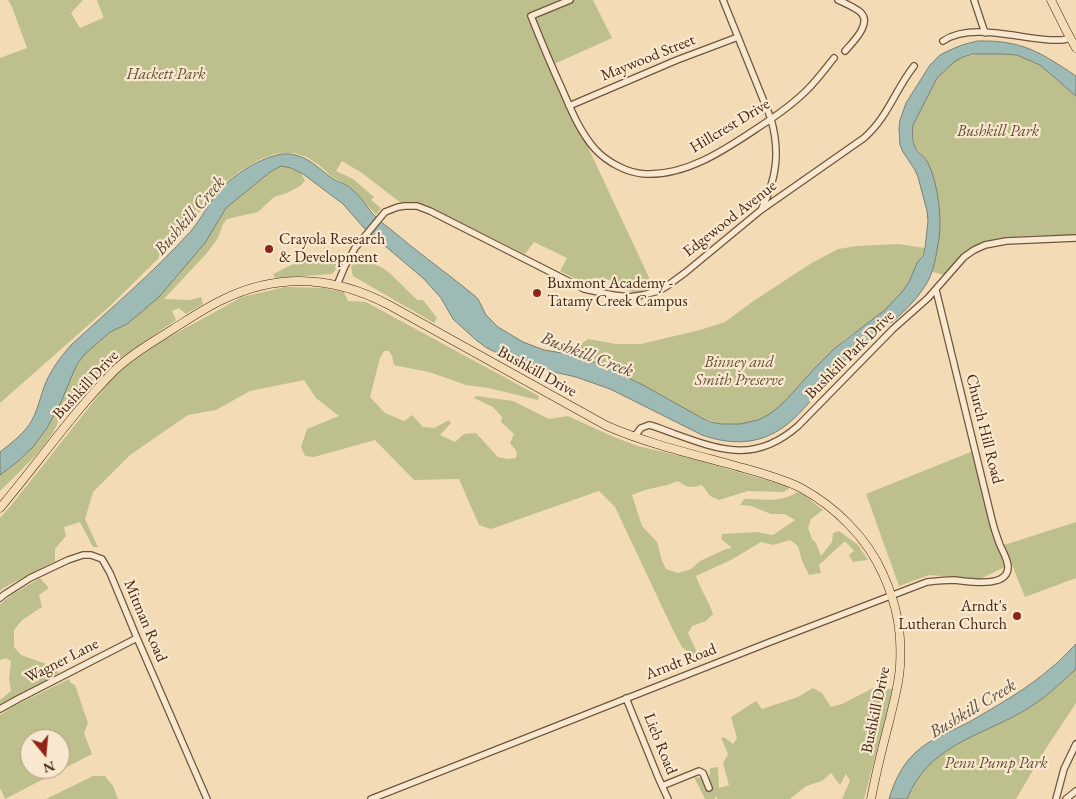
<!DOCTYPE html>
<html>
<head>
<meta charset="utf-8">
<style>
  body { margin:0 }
  #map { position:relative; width:1076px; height:799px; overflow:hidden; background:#f3dcb5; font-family:"EB Garamond",serif }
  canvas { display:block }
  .north { position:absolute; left:20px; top:729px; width:50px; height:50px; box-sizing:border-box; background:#f7e8cf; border:1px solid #b09a84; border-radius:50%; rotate:163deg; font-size:14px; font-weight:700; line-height:20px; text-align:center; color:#452613 }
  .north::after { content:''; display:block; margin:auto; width:18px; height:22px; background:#8f2418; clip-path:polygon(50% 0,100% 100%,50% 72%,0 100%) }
</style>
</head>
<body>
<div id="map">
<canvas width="1076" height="799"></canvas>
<div class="north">N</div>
</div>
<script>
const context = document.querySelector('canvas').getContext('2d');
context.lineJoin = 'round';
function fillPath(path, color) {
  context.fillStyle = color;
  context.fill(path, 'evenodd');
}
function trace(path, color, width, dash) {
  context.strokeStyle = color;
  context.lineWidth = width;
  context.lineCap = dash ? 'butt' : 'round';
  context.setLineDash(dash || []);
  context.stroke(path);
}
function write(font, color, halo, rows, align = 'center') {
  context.font = font + ' "EB Garamond",serif';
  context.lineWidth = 4.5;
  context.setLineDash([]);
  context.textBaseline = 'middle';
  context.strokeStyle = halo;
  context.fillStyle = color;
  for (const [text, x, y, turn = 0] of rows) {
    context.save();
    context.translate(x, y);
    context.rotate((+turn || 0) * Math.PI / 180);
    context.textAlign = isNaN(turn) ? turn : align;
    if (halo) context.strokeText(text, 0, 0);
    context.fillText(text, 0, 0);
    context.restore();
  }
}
fillPath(new Path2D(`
  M8,0H83L71,13L80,28L103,18V16L97,0H593L612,38L550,66L653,286L648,290L633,293C622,285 608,277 594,278C590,279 586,281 582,282L560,271L567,258L534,242L525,254L426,205L401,203L362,173L342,161L336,171L353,179L374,197L371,200L381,208L376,215L353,189L332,177L319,165L307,157L294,153H288L274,154L261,159L240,171L225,183L166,251L110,306L0,403V58L27,48L12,7Z
  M985,53L1017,55L1040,65L1076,96V235C1046,236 998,233 973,248C962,254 954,266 945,275L932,272L935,258L940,227L936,190L927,162L915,147L913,136V125L937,78L954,61L963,57Z
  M281,166L291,168L301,173L305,181L300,186L287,193L274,197L258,212L227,219L223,224L218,238L207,253L164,299L190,300L201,297L203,304L186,314L179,308L172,311L176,320L117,361L93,382L68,413L59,419C53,442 18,473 0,491V475L16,463L33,447L47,428L62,400L73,373L78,363L85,354L110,332L127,324L159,297L205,243L226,208L270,172Z
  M898,244L925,248C923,255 920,259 917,265C912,274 909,283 903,292C887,313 862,325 842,342C827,356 813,370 799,385C790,395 781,407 770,414C725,443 683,406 645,386C620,373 594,362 568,354L588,339L616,344H641L700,330L725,322L752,302L810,264L838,249L857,246Z
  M304,259L317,261L334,262L339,266L332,274L275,278L273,274Z
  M355,261C363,262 372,263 379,266C392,272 406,291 418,300H423L437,318L434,323L353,276L351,267Z
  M285,287L323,288L344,292L348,301L366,302L539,396L538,400L488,388L466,385L429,372L398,366L394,365L392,356L389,351H384L380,358L370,397L385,413L404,421L412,415L423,427L434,428L449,420L451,423L440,435L455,442L464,434L476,433L498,457L508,459L516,458L517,452L510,443L514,434L501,422L502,417L493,407L474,398L476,396L513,401L549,419L568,416L614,437L638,446L693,459L787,486L789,489L783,492L748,491L719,500L710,496L702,485C690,488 688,488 678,481L667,485L645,490L632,495L642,526L657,542L662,561L666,569L678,573L691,569L700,561L726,549L732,548L721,539L722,534L756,532L773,535L795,520L785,514H771L751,506L740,505L744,499C761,499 782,503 797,492L803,494L823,510L811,519L808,528L812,539L816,543L821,556L832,542L833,533L839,531L858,545L868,560L853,562L849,555L854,551L845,541L819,565L821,573L809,575L802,561L798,546L790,540L773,545L761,542L731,560L696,576C700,589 709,601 713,614L706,621L692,626L688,633L701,661L694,663L689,653L682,647L673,630L615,507L599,491L491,529L479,525L459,479L414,480L375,440L314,457L305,456L301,447L307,429L339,416L316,398L304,380L250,391L216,410L188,415L130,455L93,492L85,519L98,547H93L80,522L64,527L66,536L55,549V561L3,588L0,591V518L13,503L117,372L160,342L242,297Z
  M973,451L992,531L1005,567L980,579L929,575L899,586L866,494Z
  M1076,522V578L1025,597L1004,545Z
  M40,578L49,588L39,595L42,607L22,620L14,630V647L21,655L49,665L59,673L0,706V700L11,691L9,679L11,661L6,658L0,660V604L13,594Z
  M1076,669V703L1045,750L1016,799H907C928,746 978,737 1022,712C1043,700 1060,685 1076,669Z
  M69,679L71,683L75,685L88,723L84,733L92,754L5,799L0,788V715L14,706ZM30,739H60V769H30Z
  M813,688L822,693L831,707L842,704L873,688L893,689L864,799H842L850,781L846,774L840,785L831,773L822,781L806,786L790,799H717V796L714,799H705L694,777L709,779L710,768L718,767L719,788L729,785L723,763L728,754L721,738L724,737L733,744L737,738L731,717L756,701L762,709L798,697Z
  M93,776H105L113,786L118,799H46Z`), '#bdc08c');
const water = new Path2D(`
  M978,41C1022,40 1040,52 1076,76V96L1040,65L1026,59L1017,55L1002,54H973L963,57L954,62L937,78L913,125C912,134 912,146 919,153C924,157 926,159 929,165C938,185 942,217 939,239C936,255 934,273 925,286C905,318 871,336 844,361C819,386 800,424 765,437C744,445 722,442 702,435L610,389L576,377L519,364L487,348L476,340L453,319L441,298L424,279L364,228L343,204L303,174L291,168L281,166L270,172L226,208L205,243L159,297L127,324L110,332L85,354L78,363L73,373L62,400L47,428L33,447L16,463L0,475V452C10,444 21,436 29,425C38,412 40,396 46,382C52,368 61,357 70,346C111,308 154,272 191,231C204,216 211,196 227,183C240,171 266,155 284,154C291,153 300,156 306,159C316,164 324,173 333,179C340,183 347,184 353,190C361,197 366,205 372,213C377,218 383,224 389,228C417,252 447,273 475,296L478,299L486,315L498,327L523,342L544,350L568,354L597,363L643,385L700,417L711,422L722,424H740L758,420L768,415L775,410L785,401L815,368L834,349L861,328L885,310L902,292L909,282L917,263L923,256L925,248L928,221L927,211L918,177L915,170L903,152L900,145L899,128L900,120L906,103L930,65L940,55L950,50L962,45Z
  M1076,644V669C1059,685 1043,700 1022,712C978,737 928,746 907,799H889C894,782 902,765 915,753C930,738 953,731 971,721C998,705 1027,689 1051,668C1060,661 1068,652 1076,644Z`);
fillPath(water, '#9dbab5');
trace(water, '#7a7f74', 1);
const minor = new Path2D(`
  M570,0L531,16C541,41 551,65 562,89C571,110 580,132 595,149C607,162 627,173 645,174C687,176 726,149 759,127C776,116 793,104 807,90C817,80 825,69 834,58
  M723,0L771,119C780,151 777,178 762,208
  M838,0C845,3 853,7 859,11C874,22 853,42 845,51
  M974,0L985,33
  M943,41C971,22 1020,39 1051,40C1058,40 1064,41 1070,38
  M569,106L677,60L738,37
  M337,285L345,266L355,248L385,212L398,207L405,206H417L430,211L584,289L613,295L629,297L643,295L658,291L667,286L686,272L761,210L864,138C888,117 895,90 914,66
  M634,437L641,428L649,425C658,427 666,431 675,434C722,451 756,463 798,426L893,329L928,298L964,257L974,250L985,245L1006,241L1076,238
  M0,598L5,594L30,578L68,560L83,555H91L102,559L110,573L137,638L207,799
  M626,698L658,777L668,799
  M0,709L18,699L137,638
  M662,786L699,771L703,773L709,788
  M371,799L770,642L927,582C936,581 945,580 954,580C967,581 1008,589 1008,567C1008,560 1003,552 1000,545C997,537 994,528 992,520L936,290
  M1056,799L1064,769L1076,744
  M1066,799L1076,791`);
const major = new Path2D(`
  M1051,0L1067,32L1076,48
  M0,508C38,463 73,412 114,371C131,354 153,342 173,329C189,319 205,308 222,300C279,272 334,276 389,305L607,426C646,443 688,453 729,464C753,471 779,477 801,488C836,507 867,538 883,574C897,605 902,632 900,666C899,684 894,701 890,718C883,745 876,772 871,799`);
trace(minor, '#70543c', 8);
trace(major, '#452613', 9);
trace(minor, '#f7e8cf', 5.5);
trace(major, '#f3dcb5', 8);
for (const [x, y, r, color] of [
  [269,249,5,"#8f2418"],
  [537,293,5,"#8f2418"],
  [1017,616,5,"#8f2418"]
]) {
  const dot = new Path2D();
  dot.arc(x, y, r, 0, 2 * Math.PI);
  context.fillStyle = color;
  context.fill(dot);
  trace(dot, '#f7e8cf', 2);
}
write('16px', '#452613', '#f7e8cf', [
  ["Maywood Street",648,58,-22],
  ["Hillcrest Drive",730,126,-31],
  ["Edgewood Avenue",730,219,-38],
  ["Bushkill Park Drive",850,355,-45],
  ["Bushkill Drive",537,372,29],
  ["Bushkill Drive",86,385,-47],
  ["Church Hill Road",984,429,76],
  ["Mitman Road",145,621,67],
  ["Wagner Lane",62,661,-27],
  ["Arndt Road",681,662,-21],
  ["Bushkill Drive",876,710,-78],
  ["Lieb Road",660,744,68]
]);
write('italic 16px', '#634c31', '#f7e8cf', [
  ["Hackett Park",166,75],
  ["Bushkill Park",998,132],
  ["Binney and",739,363],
  ["Smith Preserve",739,381],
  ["Penn Pump Park",996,764]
]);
write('16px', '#452613', '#f7e8cf', [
  ["Crayola Research",279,240],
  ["& Development",279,258],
  ["Buxmont Academy -",547,284],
  ["Tatamy Creek Campus",547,302],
  ["Arndt's",1007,607,"right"],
  ["Lutheran Church",1007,625,"right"]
], 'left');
write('italic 18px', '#5b4b3c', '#f7e8cf', [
  ["Bushkill Creek",190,216,-49],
  ["Bushkill Creek",587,355,21],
  ["Bushkill Creek",973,709,-31]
]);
</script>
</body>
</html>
